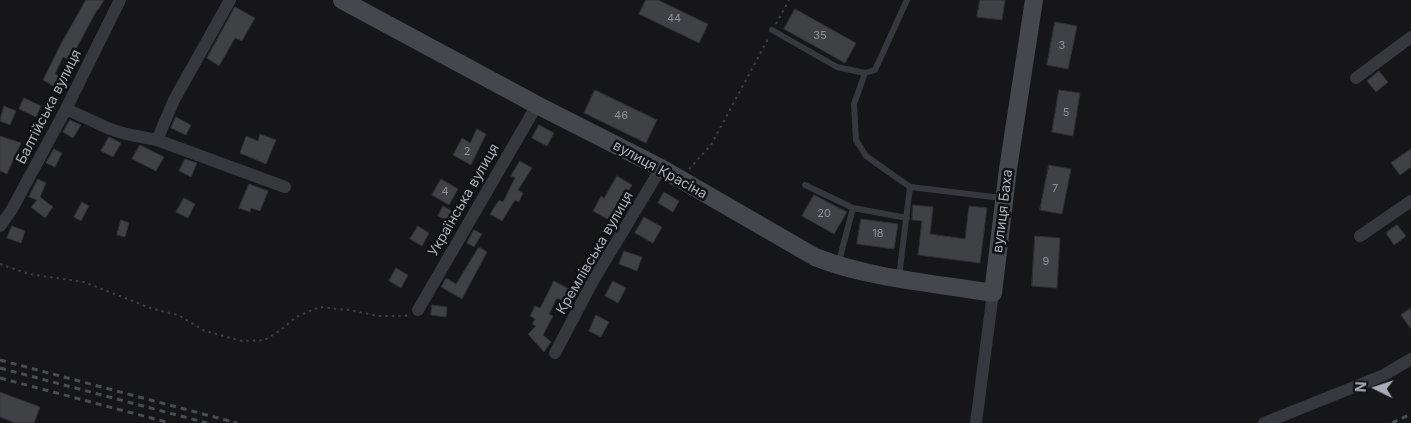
<!DOCTYPE html>
<html>
<head>
<meta charset="utf-8">
<style>
  body { margin:0 }
  #map { position:relative; width:1411px; height:423px; overflow:hidden; background:#161618; font-family:Inter,sans-serif }
  canvas { display:block }
  .north { position:absolute; left:1351px; top:363px; width:50px; height:50px; -webkit-text-stroke:4px #111113; paint-order:stroke; rotate:274deg; font-size:14px; font-weight:700; line-height:20px; text-align:center; color:#a8adb8 }
  .north::after { content:''; display:block; margin:auto; width:18px; height:22px; background:#a8adb8; clip-path:polygon(50% 0,100% 100%,50% 72%,0 100%) }
</style>
</head>
<body>
<div id="map">
<canvas width="1411" height="423"></canvas>
<div class="north">N</div>
</div>
<script>
const context = document.querySelector('canvas').getContext('2d');
context.lineJoin = 'round';
function fillPath(path, color) {
  context.fillStyle = color;
  context.fill(path, 'evenodd');
}
function trace(path, color, width, dash) {
  context.strokeStyle = color;
  context.lineWidth = width;
  context.lineCap = dash ? 'butt' : 'round';
  context.setLineDash(dash || []);
  context.stroke(path);
}
function write(font, color, halo, rows, align = 'center') {
  context.font = font + ' Inter,sans-serif';
  context.lineWidth = 5;
  context.setLineDash([]);
  context.textBaseline = 'middle';
  context.strokeStyle = halo;
  context.fillStyle = color;
  for (const [text, x, y, turn = 0] of rows) {
    context.save();
    context.translate(x, y);
    context.rotate((+turn || 0) * Math.PI / 180);
    context.textAlign = isNaN(turn) ? turn : align;
    if (halo) context.strokeText(text, 0, 0);
    context.fillText(text, 0, 0);
    context.restore();
  }
}
const building = new Path2D(`
  M86,0H104L98,10H97L70,60L63,57L55,74L60,76L55,87L43,80L61,44Z
  M646,0H658L708,24L699,43L639,14Z
  M980,0H1005L1002,20L977,17Z
  M235,7L255,18L242,41L235,38L219,66L207,58Z
  M795,9L856,43L845,63L784,29Z
  M1055,22L1077,26L1068,69L1047,65Z
  M1379,71L1388,82L1376,92L1367,81Z
  M595,90L657,120L646,143L584,113Z
  M1059,90L1080,93L1073,136L1052,132Z
  M24,98L41,106L36,117L19,109Z
  M4,106L16,111L10,125L0,121Z
  M176,117L191,125L186,135L171,128Z
  M70,120L81,125L73,138L63,132Z
  M539,125L554,133L547,146L532,138Z
  M477,129L486,134L471,165L453,155L462,138L470,143Z
  M260,134L276,140L266,164L240,153L246,136L258,141Z
  M0,136L21,143L7,174L0,171Z
  M109,137L121,143L113,157L101,151Z
  M140,145L164,157L156,171L132,159Z
  M54,149L62,153L55,167L46,163Z
  M1411,149V167L1400,175L1391,163Z
  M185,159L197,163L191,177L179,171Z
  M520,161L532,168L518,190L523,193L519,202L515,200L502,221L490,214L499,200L503,202L515,178L511,176Z
  M1049,165L1071,169L1062,214L1040,210Z
  M617,176L632,185L611,221L593,211L601,196L604,198Z
  M38,179L46,183L40,197L53,207L45,218L31,207L37,200L29,197Z
  M441,179L458,189L449,205L432,195Z
  M249,184L268,191L260,211L251,208L250,212L239,208Z
  M664,192L679,201L673,212L658,203Z
  M814,195L847,212L834,234L802,216Z
  M184,198L195,204L188,218L176,212Z
  M82,202L89,206L81,221L74,217Z
  M913,205L933,207L930,234L965,239L969,206L987,208L980,263L918,255L922,221L912,220Z
  M443,206L455,213L450,222L438,216Z
  M644,217L662,227L653,243L635,233Z
  M861,219L898,224L894,249L857,244Z
  M121,220L129,223L125,237L117,235Z
  M1397,225L1406,236L1394,245L1386,233Z
  M12,226L25,231L21,243L7,238Z
  M418,226L429,233L422,246L410,239Z
  M474,230L482,234L474,247L467,243Z
  M1035,236L1060,238L1057,288L1032,286Z
  M479,247L487,252L462,299L441,287L446,278L456,284Z
  M624,251L642,257L637,271L619,264Z
  M396,268L408,275L401,288L389,281Z
  M554,281L571,290L565,302L557,298L549,314L553,316L543,335L551,342L544,352L528,334L536,326L532,324L535,319L530,316L535,306L540,308Z
  M613,281L626,288L618,303L605,296Z
  M432,305L447,307L446,317L431,315Z
  M1411,308V329L1401,315Z
  M596,315L609,322L601,337L589,331Z
  M0,392L40,407L34,423H15L0,417Z`);
fillPath(building, '#404145');
trace(building, '#303034', 1);
trace(new Path2D(`
  M776,24L789,0
  M689,169L711,145L769,37
  M0,264L29,274L84,282L153,309L178,315L205,331L242,341L265,340L282,329L296,317L319,307L349,310L379,316H405L408,315`), '#3d3f44', 2, [2.5, 4]);
trace(new Path2D(`
  M772,30L837,67L865,73L875,70L907,0
  M865,73L854,104L856,140L866,156L910,187
  M805,185L853,208
  M838,265L853,208L907,218
  M899,277L910,187L1002,198`), '#37383d', 6);
trace(new Path2D(`
  M1356,78L1411,37
  M66,109L110,129L126,134L157,140L285,187
  M157,140L174,100L230,0
  M0,226L11,211L66,109L120,0
  M1360,236L1411,201
  M418,310L537,105
  M555,353L593,281L661,168
  M976,423L993,293
  M1264,423L1384,375L1411,359`), '#37383d', 12);
trace(new Path2D(`
  M342,0L537,105L661,168L815,257C871,279 934,283 993,293L1008,169L1034,0`), '#45474d', 18);
trace(new Path2D(`
  M0,360L237,423
  M0,368L207,423
  M0,378L170,423
  M1392,423L1411,414`), '#4a4c52', 3, [6, 5]);
write('11px', '#8e929b', null, [
  ["44",674,19],
  ["35",820,36],
  ["3",1062,46],
  ["5",1066,113],
  ["46",621,116],
  ["2",467,152],
  ["7",1055,189],
  ["4",445,192],
  ["20",824,214],
  ["18",878,234],
  ["9",1046,262]
]);
write('14px', '#a8adb8', '#111113', [
  ["Балтійська вулиця",49,107,-63],
  ["вулиця Красіна",660,170,29],
  ["Українська вулиця",464,200,-60],
  ["вулиця Баха",1003,211,-83],
  ["Кремлівська вулиця",595,253,-60]
]);
</script>
</body>
</html>
